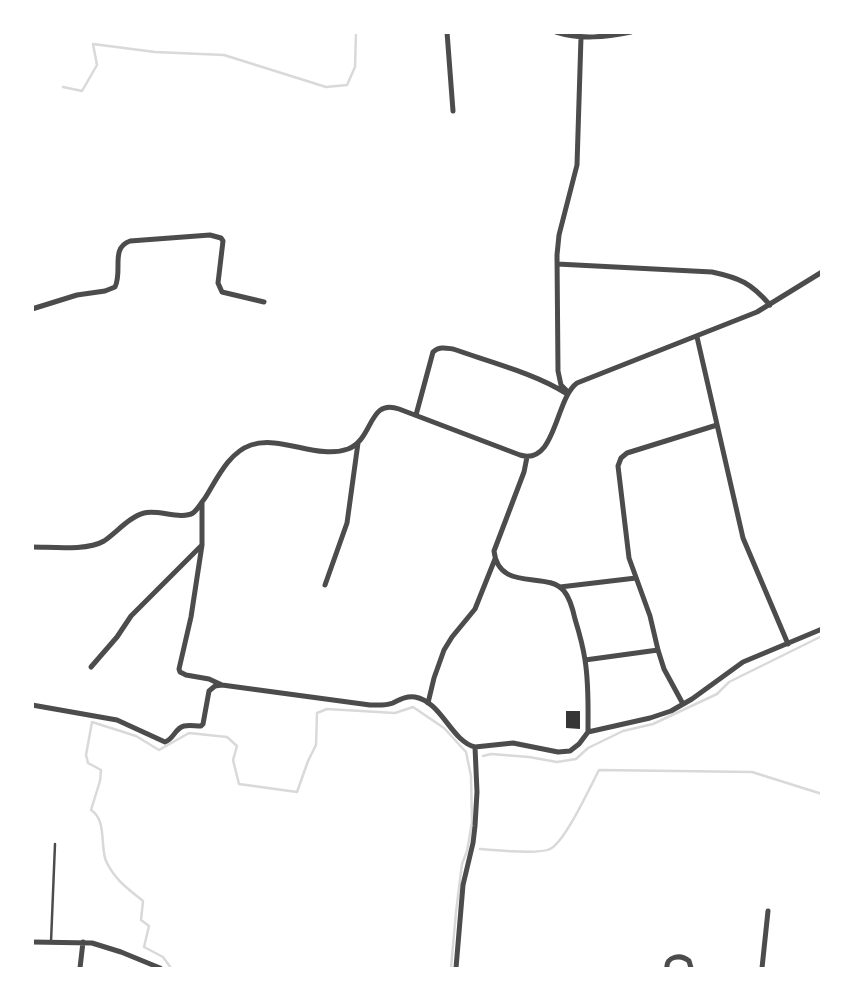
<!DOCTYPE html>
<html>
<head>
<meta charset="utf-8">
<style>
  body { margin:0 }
  #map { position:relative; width:854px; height:1001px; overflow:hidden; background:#fff; font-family:Bitter,serif }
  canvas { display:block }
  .frame { position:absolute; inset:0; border:34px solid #fff; pointer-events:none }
</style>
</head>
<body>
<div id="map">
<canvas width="854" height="1001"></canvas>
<div class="frame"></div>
</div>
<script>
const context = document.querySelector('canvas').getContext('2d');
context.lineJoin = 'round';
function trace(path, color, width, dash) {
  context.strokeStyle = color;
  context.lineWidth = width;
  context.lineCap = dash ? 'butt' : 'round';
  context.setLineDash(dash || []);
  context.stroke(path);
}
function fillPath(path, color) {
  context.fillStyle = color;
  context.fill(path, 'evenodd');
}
trace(new Path2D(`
  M63,87L82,91L97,65L93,44L155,52L224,55L326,87L347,85L355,67L356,32
  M483,756L491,754L529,757L557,762L576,759L588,748L623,731L653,724L717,694L729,682L822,636
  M480,849C495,850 538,855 550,849C565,842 590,787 599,770L752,772L822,794
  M171,968L163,957L144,947L149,926L141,920L143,901C127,888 115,880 106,861C100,847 107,820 91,810L100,781L101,770L88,763L86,755L92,722L136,736L159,750L189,733L227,737L237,746L233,760L239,784L297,792L308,761L316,745L317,713L327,709L395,713L413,707L444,728L466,752L471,776L472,822L467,851L462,864L456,912L451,968`), '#d9d9d9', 2.5);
fillPath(new Path2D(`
  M566,711H580V729L566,728Z`), '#353535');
trace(new Path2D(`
  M51,942L55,844`), '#4c4c4c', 2.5);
trace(new Path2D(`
  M447,32L453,111
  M556,32C581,40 606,37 631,32
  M557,264L712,272C740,278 751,283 770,305
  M32,309L77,295L105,291L115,287C123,271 110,248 130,241L210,235L221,238L223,241L218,283L222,292L264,302
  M697,337L743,538L788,644
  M568,392L561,385L558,371L557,255L559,235L577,165L581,37
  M416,415L433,352C439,346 446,348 453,349C487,361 537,374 567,394
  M527,457L524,472L494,551C499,593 547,570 564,591C570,598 573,610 575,619C579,632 583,646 585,660C589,684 588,708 588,732
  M202,502V545L191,617L179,669L180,672L186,675L209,679L222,685
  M32,547C52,547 87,551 104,541C116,533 129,517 144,513C157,509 181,520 193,513C198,509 201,503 205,498C217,479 228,453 251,445C281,435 318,460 348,449C374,439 368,398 399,409L520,455C556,466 555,399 577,383L757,312L822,272
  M325,585L347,523L358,443
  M560,587L636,578
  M585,660L658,650
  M91,667L117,637L131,616L202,545
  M428,703L434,678L444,650L452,637L475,609L495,559
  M683,704L664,669L658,650L650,616L629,558L618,466L621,458L627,453L717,425
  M32,705L117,720L165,742C174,739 175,728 184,726C189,725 195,726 201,726L203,724L209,691L215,686L222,685L370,705C377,705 385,706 393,703C401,699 406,696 415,697C442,702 451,741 475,747L513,743L558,752L570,751L579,744L588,732L650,718L671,711L692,699L743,662L822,629
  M32,942L92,943L121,952L160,968
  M80,968L83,942
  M456,968L463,885L473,843L475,826L477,792L475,747
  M667,968C666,956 681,954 689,961L691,968
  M762,968L768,911`), '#4c4c4c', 5);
</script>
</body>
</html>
